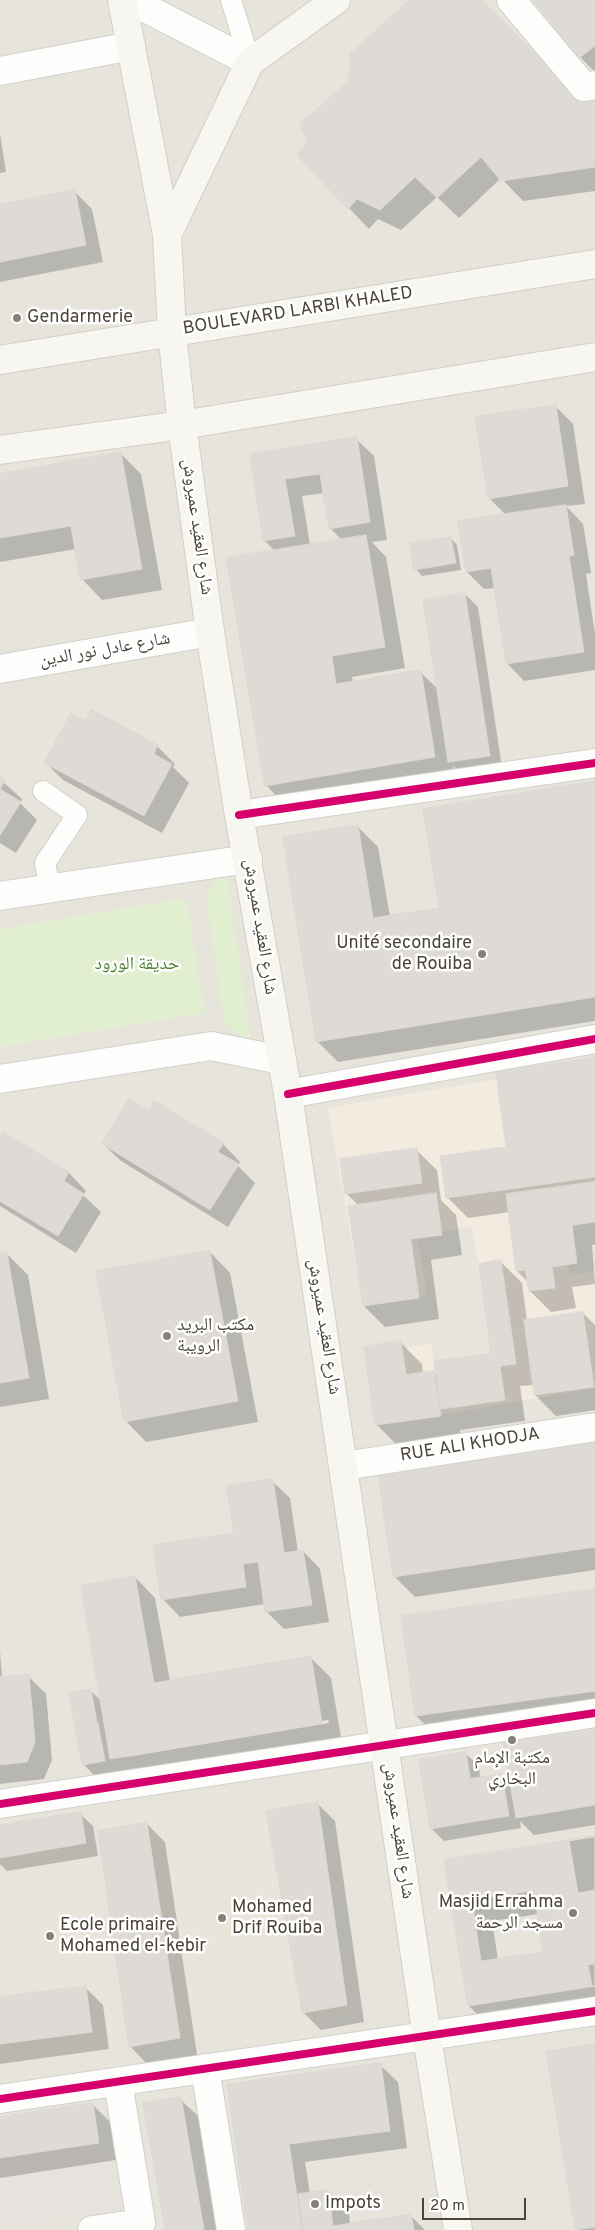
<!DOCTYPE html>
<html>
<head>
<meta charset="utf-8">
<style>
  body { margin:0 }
  #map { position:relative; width:595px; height:2230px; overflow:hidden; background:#f4f2ee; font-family:Overpass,sans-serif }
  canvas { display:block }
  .scale { position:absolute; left:422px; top:2198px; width:104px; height:22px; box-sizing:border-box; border:2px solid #4b4439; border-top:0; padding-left:6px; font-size:15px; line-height:18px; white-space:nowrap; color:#4b4439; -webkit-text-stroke:4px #fff; paint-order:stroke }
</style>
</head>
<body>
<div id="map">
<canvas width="595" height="2230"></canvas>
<div class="scale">20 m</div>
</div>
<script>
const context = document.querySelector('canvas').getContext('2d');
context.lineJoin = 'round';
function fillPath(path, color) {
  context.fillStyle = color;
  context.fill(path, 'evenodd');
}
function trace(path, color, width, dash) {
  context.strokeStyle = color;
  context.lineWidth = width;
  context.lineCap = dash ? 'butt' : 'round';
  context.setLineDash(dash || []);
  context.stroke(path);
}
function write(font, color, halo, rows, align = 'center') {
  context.font = font + ' Overpass,"Noto Naskh Arabic",sans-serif';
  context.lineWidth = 5;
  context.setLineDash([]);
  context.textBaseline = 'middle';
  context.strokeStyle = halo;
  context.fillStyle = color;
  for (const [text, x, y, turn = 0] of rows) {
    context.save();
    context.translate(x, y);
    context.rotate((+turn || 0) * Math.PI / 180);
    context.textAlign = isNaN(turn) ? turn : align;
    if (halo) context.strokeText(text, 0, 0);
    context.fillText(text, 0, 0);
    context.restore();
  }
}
fillPath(new Path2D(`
  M0,0H595V2230H0Z`), '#e7e4dc');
fillPath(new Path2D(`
  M595,1062V1222L562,1229L570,1275L595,1271V1388L385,1425L372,1354L431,1343L434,1361L493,1351L472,1227L417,1236L427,1295L363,1306L328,1108Z`), '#f3ebdf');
fillPath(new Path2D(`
  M314,1781L348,2016L129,2047L95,1812Z
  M81,1812L117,2047L0,2065V1825Z`), '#eae5da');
fillPath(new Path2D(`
  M223,871L228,883L251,1043L224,1024L206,897L214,882Z
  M186,898L205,1013L0,1047V929Z`), '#e1eecf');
fillPath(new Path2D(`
  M103,2148L112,2209L0,2227V2164Z`), '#e6e3df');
fillPath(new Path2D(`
  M411,0H481L581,101L595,99V191L523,201L501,178L459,218L437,197L401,230L378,219L369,229L349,208L299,155L350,81Z
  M535,0H595V72L580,57Z
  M0,133L6,172L0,173Z
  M75,192L92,209L103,262L0,282V207Z
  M555,406L573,424L585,504L566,506L583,524L591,573L586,574L595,634V670L524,681L507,663L495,588L484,589L467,572L459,522L506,515L489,498Z
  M356,439L374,456L387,540L372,542L386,557L405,668L352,677L353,683L420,672L438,689L465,594L478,607L502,768L462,774L453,766L455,777L286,806L266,785L275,551L264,540L251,455ZM324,493L330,528L342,540L310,545L302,496Z
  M121,454L141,474L162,590L102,600L82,579L76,549L0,562V475Z
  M451,538L457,545L461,570L422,576L416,569Z
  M92,712L157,746L175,764L173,767L189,783L162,833L63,780L45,762L87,722Z
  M0,779L22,799L20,803L37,820L16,853L0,843Z
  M595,782V1021L338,1062L317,1041L358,827L378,847L390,917L441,909Z
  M595,1059V1245H592L595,1284L572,1287L576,1308L551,1312L530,1291L528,1282L517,1271L510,1212L468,1218L447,1197L508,1148Z
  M149,1112L223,1144L240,1162L238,1166L255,1183L228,1227L121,1161L103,1144Z
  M3,1133L69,1173L86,1191L83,1195L101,1212L76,1253L0,1206V1139Z
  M416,1150L437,1170L441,1200L456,1215L462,1255L431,1260L439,1319L385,1327L364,1306L359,1206L346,1193Z
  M210,1252L230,1273L258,1422L146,1442L126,1421Z
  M7,1254L28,1275L49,1399L0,1407V1255Z
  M501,1262L522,1283L527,1321L583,1313L595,1325V1410L556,1416L535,1395L534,1385L520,1386L525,1421L460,1430L461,1436L397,1445L376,1424L401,1343L422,1364L423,1374L434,1373L437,1376L493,1354Z
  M595,1444V1570L415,1597L394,1576Z
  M272,1481L290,1498L298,1552L303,1551L320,1569L329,1622L284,1629L267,1612L265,1604L180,1617L163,1599L235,1534Z
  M135,1577L155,1598L170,1681L310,1657L331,1678L342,1743L132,1779L123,1769L125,1782L104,1785L83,1764L70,1694L91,1691L102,1702ZM328,1720L329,1723L127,1757V1755Z
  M595,1590V1714L437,1736L416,1716Z
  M0,1651L2,1678L28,1676L46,1694L52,1760L44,1779L0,1784Z
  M595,1731V1825L534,1835L520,1821L521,1828L444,1841L431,1828L466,1754L479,1766L480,1778L501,1775L511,1785Z
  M317,1803L335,1821L364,2022L321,2030L303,2012Z
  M80,1814L93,1826L98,1856L7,1871L0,1864V1826Z
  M147,1824L165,1842L197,2055L147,2064L130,2046Z
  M595,1837V2009L490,2027L469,2006L445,1861ZM539,1914L545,1953L498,1960L492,1921Z
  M85,1987L103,2005L109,2049L0,2064V1999Z
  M595,2046V2230H577V2229Z
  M380,2065L398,2082L407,2148L305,2162L310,2194L328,2191L349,2212L350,2225L411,2216L425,2230H250L228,2086Z
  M180,2099L201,2119L220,2230H166Z
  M92,2104L110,2122L116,2160L0,2178V2118Z`), '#0003');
const building = new Path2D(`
  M410,0H482L581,100L595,98V167L501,181L481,157L437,198L415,177L380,210L357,199L348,209L297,155L308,142L300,124L349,81L350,54Z
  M533,0H595V46L579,58Z
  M75,190L86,245L0,262V205Z
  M556,405L568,486L488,499L475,417Z
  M357,437L370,522L329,529L320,474L285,479L295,536L263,541L250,454Z
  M121,452L142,569L80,580L71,526L0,538V474Z
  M566,505L574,555L466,572L458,521Z
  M366,535L385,647L332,656L336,684L421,670L435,757L265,786L226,558Z
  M451,537L456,563L414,570L410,543Z
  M569,556L584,652L506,664L491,568Z
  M465,593L490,756L448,762L423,600Z
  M92,710L158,745L154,754L172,764L144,816L44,763L71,713L86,721Z
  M0,777L5,781L0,789L21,802L0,835Z
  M595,781V997L316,1042L283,837L358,825L373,918L439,908L423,809Z
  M595,1058V1177L446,1198L440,1156L506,1147L496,1072Z
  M129,1099L149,1110L154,1101L224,1143L218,1152L239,1164L210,1210L102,1144Z
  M3,1132L69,1172L64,1181L84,1194L58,1236L0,1201V1136Z
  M417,1148L422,1183L345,1194L340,1159Z
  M595,1182V1222L572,1225L577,1263L552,1267L555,1288L529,1291L525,1270L516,1271L506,1194Z
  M436,1193L442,1235L411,1239L405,1198Z
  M405,1198L419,1298L363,1306L348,1206Z
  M210,1251L238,1401L124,1422L96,1271Z
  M7,1253L29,1378L0,1383V1254Z
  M501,1260L516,1364L500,1366L505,1400L441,1409L434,1361L491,1353L479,1264Z
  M583,1312L594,1387L534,1395L524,1320Z
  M401,1341L413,1420L375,1425L364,1347Z
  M434,1371L441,1416L413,1420L406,1375Z
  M595,1443V1547L393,1577L378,1474Z
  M273,1479L284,1553L303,1550L312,1605L265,1612L258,1562L243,1564L246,1587L161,1600L153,1545L234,1533L226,1486Z
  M135,1576L154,1683L311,1656L322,1723L110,1759L81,1586Z
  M595,1589V1691L415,1716L401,1616Z
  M29,1675L35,1742L27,1762L0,1765V1677Z
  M91,1689L97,1723L75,1727L69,1693Z
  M98,1723L105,1761L82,1765L75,1727Z
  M595,1729V1805L516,1818L503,1744Z
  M466,1752L477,1821L430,1829L419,1760Z
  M502,1774L509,1816L477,1821L470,1779Z
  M318,1802L347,2005L302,2013L266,1811Z
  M81,1812L86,1843L0,1858V1825Z
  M147,1823L180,2038L129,2047L98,1831Z
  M595,1836V1986L468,2006L444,1860ZM534,1891L543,1952L481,1961L472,1900Z
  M595,1836V1890L578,1893L569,1840Z
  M595,1964V1986H592L588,1965Z
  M86,1986L92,2032L0,2044V1997Z
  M589,2045H595V2083Z
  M589,2045L595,2083V2227L575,2230L546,2052Z
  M381,2063L390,2131L289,2144L279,2077Z
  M279,2077L302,2230H248L227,2085Z
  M181,2097L204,2230H162L165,2229L143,2104Z
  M93,2103L99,2143L0,2158V2117Z
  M328,2190L333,2226L411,2214L414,2230H303L298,2194Z`);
fillPath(building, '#dedbd6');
trace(building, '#dcd9d4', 1);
const lane = new Path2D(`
  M231,0L250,62
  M43,791L77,815L45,863L50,889`);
const street = new Path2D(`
  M130,0L250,62
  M511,0L584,87L595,85
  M0,71L131,46
  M0,669L210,632
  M239,815L595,763
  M0,896L248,859
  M0,1079L211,1046L281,1060
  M288,1094L595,1039
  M344,1466L595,1427
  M0,1804L595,1713
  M205,2068L231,2230
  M0,2099L595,2011
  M92,2230L141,2223L118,2082`);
const secondary = new Path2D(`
  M122,0L167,235
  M336,0L250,62L167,235L172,333L182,425L210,632L239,815L288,1094L427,2037L458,2230
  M0,360L595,264
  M0,450L182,425L595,357`);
trace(lane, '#d2d0cb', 22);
trace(street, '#d2d0cb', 30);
trace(secondary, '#d3cfc5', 30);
trace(lane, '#fdfdfc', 20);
trace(street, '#fdfdfc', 28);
trace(secondary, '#f7f6f1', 28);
trace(new Path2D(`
  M239,815L595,763
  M288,1094L595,1039
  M0,1804L595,1713
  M0,2099L595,2011`), '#d6006c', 8);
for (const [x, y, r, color] of [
  [17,318,5,"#868178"],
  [482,954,5,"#868178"],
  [167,1336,5,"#868178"],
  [512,1740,5,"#868178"],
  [573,1913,5,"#868178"],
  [222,1918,5,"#868178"],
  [50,1936,5,"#868178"],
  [315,2204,5,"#868178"]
]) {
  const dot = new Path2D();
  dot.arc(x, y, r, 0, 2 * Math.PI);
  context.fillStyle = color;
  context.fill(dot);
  trace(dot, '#fff', 2);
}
write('18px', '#4b4439', '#fff', [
  ["BOULEVARD LARBI KHALED",298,312,-9],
  ["شارع العقيد عميروش",196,527,82],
  ["شارع عادل نور الدين",105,651,-10],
  ["شارع العقيد عميروش",259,927,81],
  ["شارع العقيد عميروش",323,1327,81],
  ["RUE ALI KHODJA",470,1446,-9],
  ["شارع العقيد عميروش",397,1831,82]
]);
write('18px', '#4b4439', '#fff', [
  ["Gendarmerie",27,318],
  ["Unité secondaire",472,944,"right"],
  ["de Rouiba",472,965,"right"],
  ["مكتب البريد",177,1326],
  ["الرويبة",177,1347],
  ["مكتبة الإمام",512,1759,"center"],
  ["البخاري",512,1780,"center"],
  ["Masjid Errahma",563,1903,"right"],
  ["مسجد الرحمة",563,1924,"right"],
  ["Mohamed",232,1908],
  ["Drif Rouiba",232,1929],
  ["Ecole primaire",60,1926],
  ["Mohamed el-kebir",60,1947],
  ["Impots",325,2204]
], 'left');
write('18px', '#4a7f2a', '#fff', [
  ["حديقة الورود",137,965]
]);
</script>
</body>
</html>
